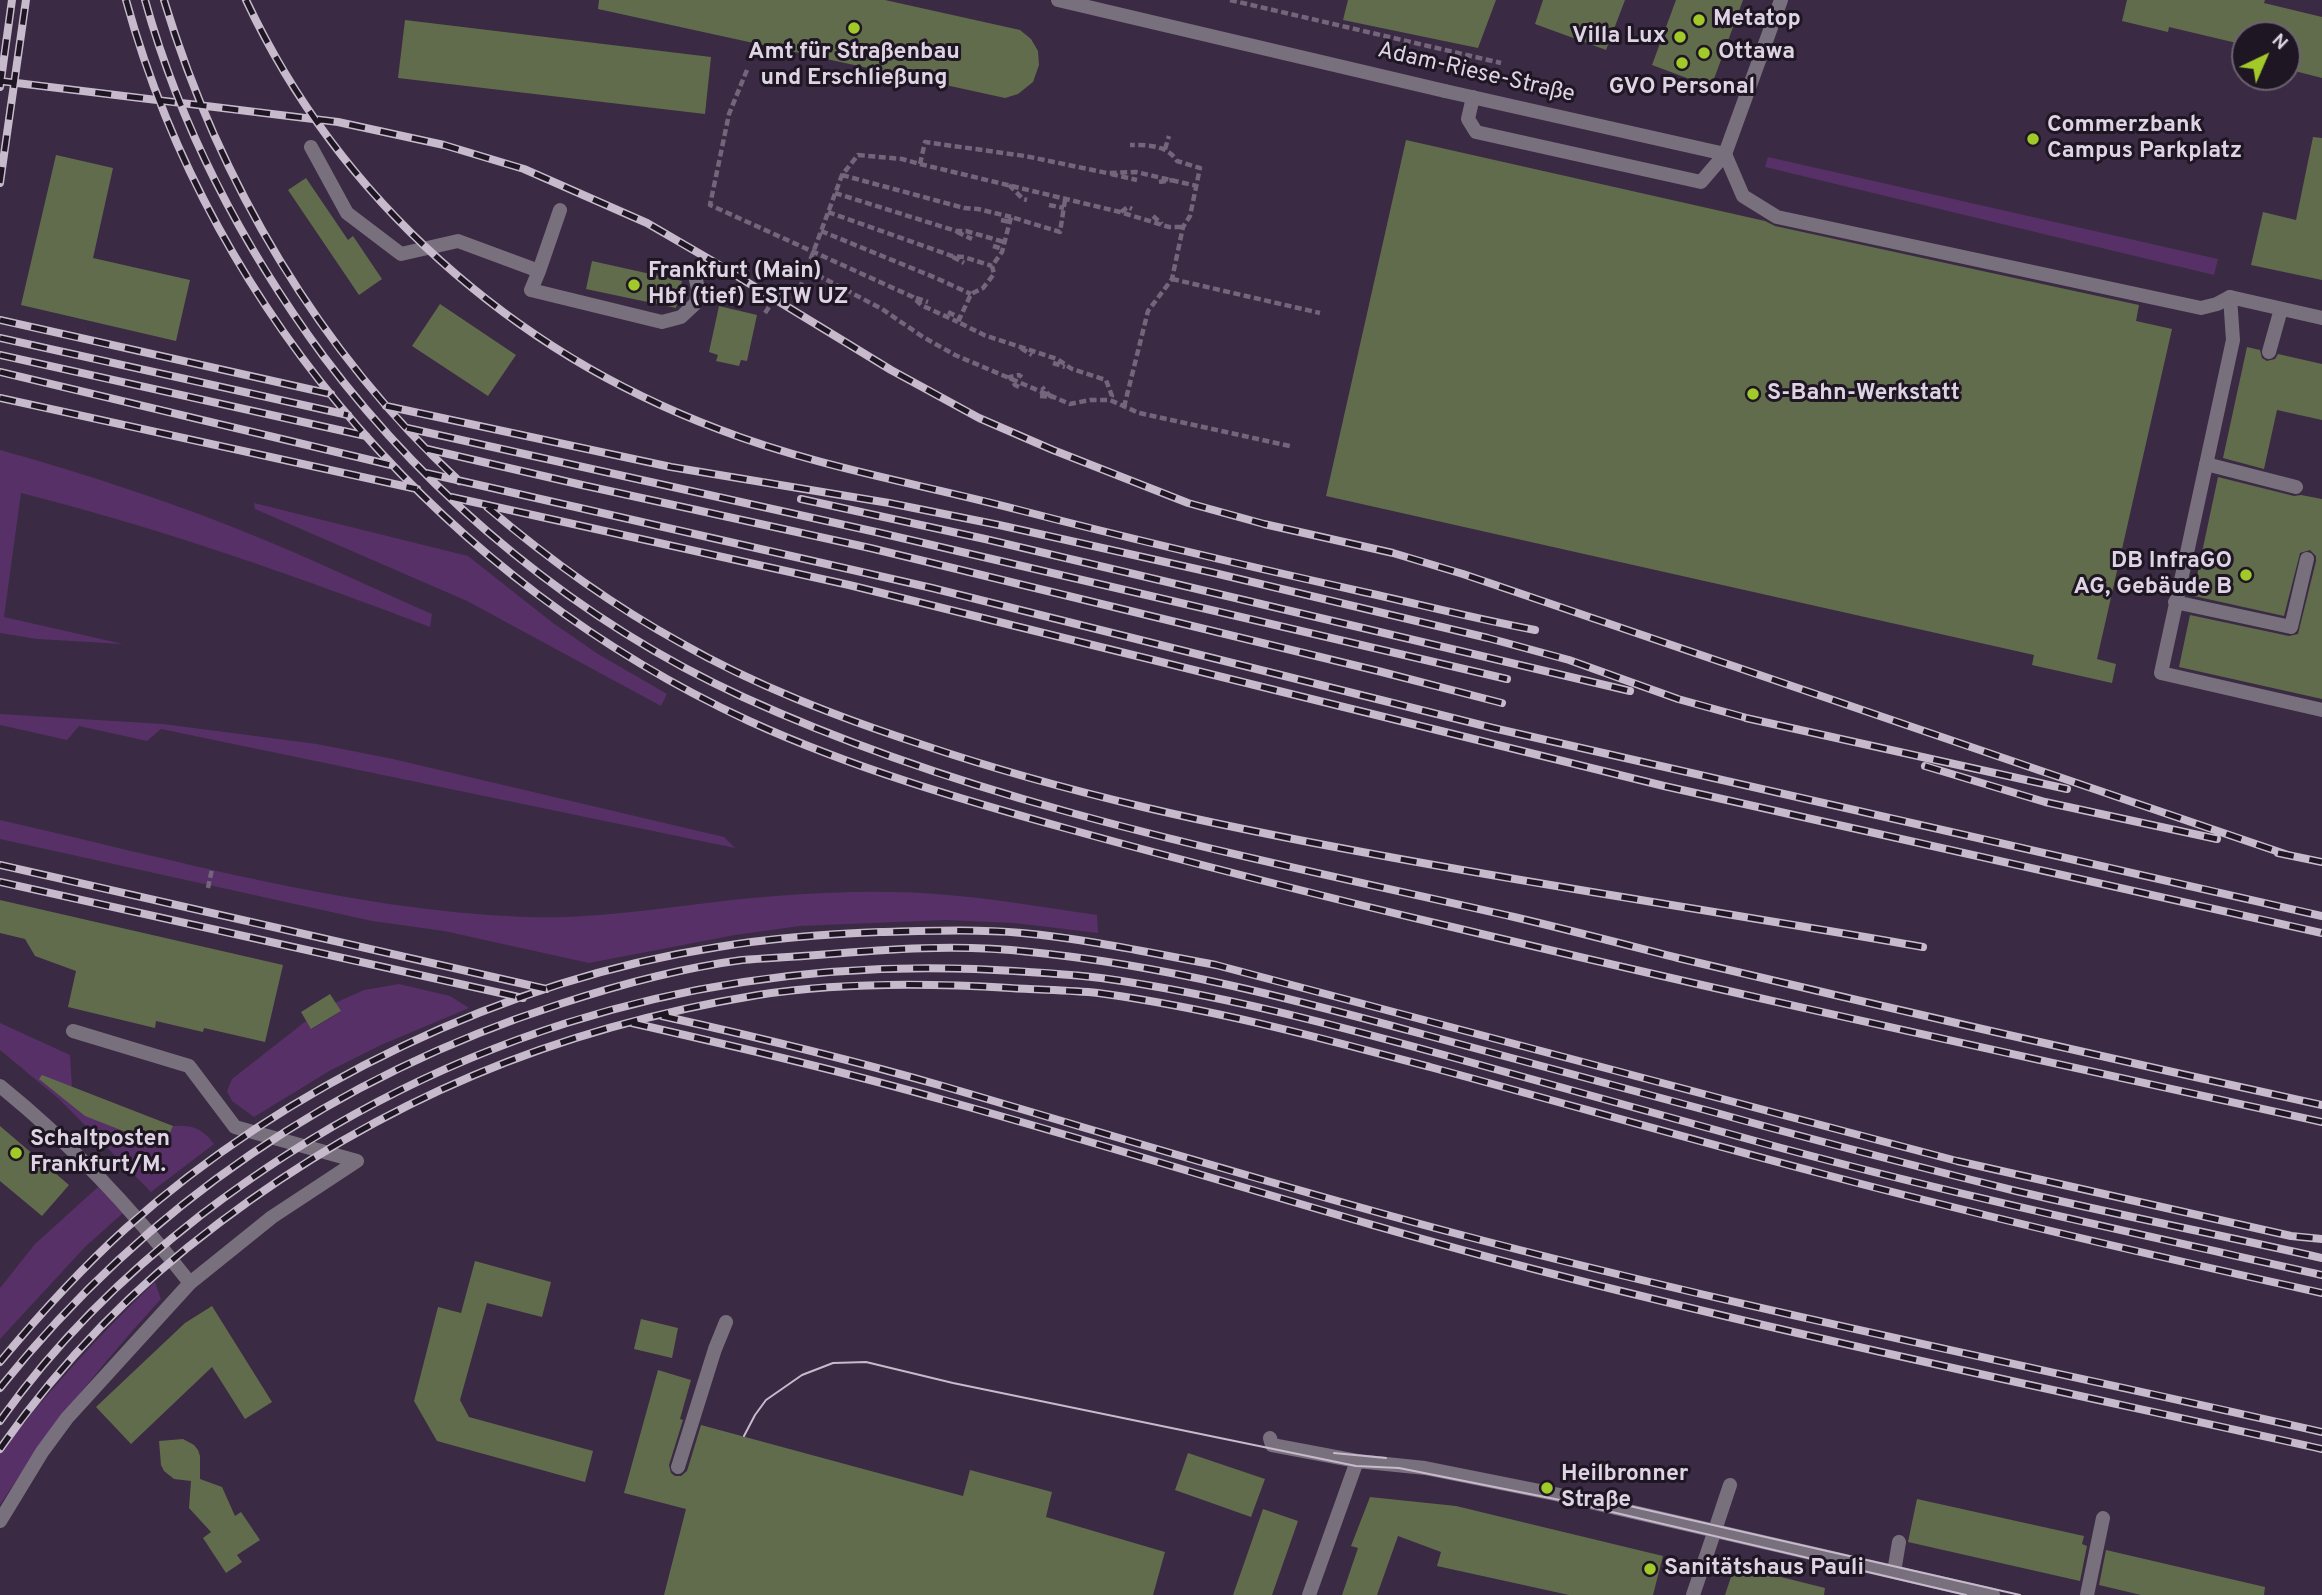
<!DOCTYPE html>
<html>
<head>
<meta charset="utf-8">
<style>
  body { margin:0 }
  #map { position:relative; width:2322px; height:1595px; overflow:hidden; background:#3b2a43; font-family:Overpass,sans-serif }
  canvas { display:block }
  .north { position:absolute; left:2231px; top:21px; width:70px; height:70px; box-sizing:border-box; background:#1e1622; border:2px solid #6b6270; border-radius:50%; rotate:44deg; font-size:19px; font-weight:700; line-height:28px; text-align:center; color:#dfd4e4 }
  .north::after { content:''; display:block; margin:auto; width:24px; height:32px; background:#a1c92a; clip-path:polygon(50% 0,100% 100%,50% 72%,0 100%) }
</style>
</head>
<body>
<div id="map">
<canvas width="2322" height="1595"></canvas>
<div class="north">N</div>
</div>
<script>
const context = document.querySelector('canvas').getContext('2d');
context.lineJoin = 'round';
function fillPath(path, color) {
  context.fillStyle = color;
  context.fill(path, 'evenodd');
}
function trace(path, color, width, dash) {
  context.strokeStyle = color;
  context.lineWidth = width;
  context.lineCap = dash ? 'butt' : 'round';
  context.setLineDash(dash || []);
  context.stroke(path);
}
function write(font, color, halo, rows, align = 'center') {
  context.font = font + ' Overpass,sans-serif';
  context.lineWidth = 6;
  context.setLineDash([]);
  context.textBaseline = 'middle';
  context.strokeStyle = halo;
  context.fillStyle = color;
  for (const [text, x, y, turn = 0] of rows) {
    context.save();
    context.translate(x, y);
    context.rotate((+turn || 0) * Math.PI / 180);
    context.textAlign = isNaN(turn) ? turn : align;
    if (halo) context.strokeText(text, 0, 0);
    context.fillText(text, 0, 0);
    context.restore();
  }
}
fillPath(new Path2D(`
  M1768,157L2218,259L2214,275L1765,167Z
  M0,450C90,475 181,505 267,541C323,564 377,590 432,614L430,627C296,576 160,528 21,493L4,617L123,644L37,639L0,633Z
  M254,503L468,556L553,623L598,654L667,694L661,706L467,601L255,509Z
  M0,714L163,724L317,744L393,759L724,837L735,848L161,729L147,741L79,726L67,740L0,725Z
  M0,820C172,859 348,910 525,917C608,920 692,902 775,896C828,892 883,890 936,894C990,898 1043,907 1097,915L1098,933L1014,923L946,920L800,926L735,935L589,963L444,931L372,921L0,839Z
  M399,984L450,996L469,1008L381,1045L331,1070L254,1117L232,1101L227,1091L232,1079L306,1021L312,1029L340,1012L335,1003L364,990Z
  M0,1023L70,1055L72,1087L164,1147L173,1126C192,1125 202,1128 214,1144L151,1192L59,1099L0,1050Z
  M98,1187L123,1213L85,1247L0,1339V1288L35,1244Z
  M155,1282L161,1299C100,1366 50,1428 0,1505V1454L2,1451C49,1390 99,1335 155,1282Z`), '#563067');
fillPath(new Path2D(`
  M599,0H885L1020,30L1031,39L1038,51L1039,65L1033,82L1018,94L1005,98L598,9Z
  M1348,0H1496L1478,48L1343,20Z
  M1543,0H1625L1606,50L1535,24Z
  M1676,0H1743L1711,87L1652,65Z
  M2127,0H2265L2264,3L2322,17V78L2287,69V35H2245V45L2169,27L2168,32L2122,21Z
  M405,20L711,57L705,114L398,78Z
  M2313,137L2322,138V280L2251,265L2263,212L2296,220Z
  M1406,140L1765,221L1775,226L2139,305L2136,321L2172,329L2097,659L2116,664L2112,683L2032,665L2034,655L1326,496Z
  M56,155L113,168L93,258L190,280L176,341L21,305Z
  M306,178L348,240L353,236L382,279L359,295L288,190Z
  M592,261L682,281L676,308L586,289Z
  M440,304L516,355L488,396L412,346Z
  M719,306L757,315L747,361L741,360L739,366L716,361L718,355L709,352Z
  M2247,347L2260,350L2262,358L2267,361L2275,359L2278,354L2322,364V420L2277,410L2264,469L2223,458Z
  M2218,477L2294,496L2301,495L2322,499V699L2179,667L2190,615L2289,636L2298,634L2316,561V556L2310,550L2300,553L2284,616L2194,596L2196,590H2194Z
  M0,900L283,965L265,1042L204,1028L203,1032L156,1021L155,1028L68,1007L76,971L35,956L25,939L0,933Z
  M330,994L341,1011L311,1029L301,1012Z
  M42,1075L173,1126L164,1147L85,1116L39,1079Z
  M0,1126L69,1185L42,1216L0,1181Z
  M475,1261L551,1282L542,1317L487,1303L460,1400L469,1417L593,1451L585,1482L437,1441L414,1401L438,1307L461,1313Z
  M212,1306L272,1402L245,1419L212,1367L131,1444L96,1407L185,1323Z
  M641,1319L678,1328L672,1358L634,1349Z
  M658,1370L691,1380L680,1419L683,1420L669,1465L671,1473L675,1476H681L687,1471L701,1425L963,1496L970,1470L1052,1492L1046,1517L1165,1552L1153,1595H664L686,1509L624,1493Z
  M183,1439L194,1445L198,1450L200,1456V1479L222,1487L235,1516L241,1512L260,1540L237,1555L242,1562L226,1573L203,1538L211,1532L189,1508L191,1481L174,1479L164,1471L161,1465L159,1441Z
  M1188,1453L1265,1479L1251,1517L1175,1490Z
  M1370,1497L1456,1506L1663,1556L1653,1595H1569L1437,1566L1441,1552L1398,1536L1377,1595H1342L1358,1548L1351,1546Z
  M1917,1499L2084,1536L2082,1544L2087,1546L2080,1581L1908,1542Z
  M1263,1509L1298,1521L1272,1595H1233Z
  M2106,1550L2265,1587L2264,1595H2141L2099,1585Z
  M1749,1569L1825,1588L1824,1595H1725L1733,1571L1748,1574Z`), '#616c4c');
trace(new Path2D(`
  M1230,0L1501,63
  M747,70L729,114L710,205L913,297L921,305L958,322
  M1165,149L1169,136
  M920,164L1120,212L1169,227H1183
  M1111,174L1137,180
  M842,175L964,208L978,209L1011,217
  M1159,182L1172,180
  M1009,185L1023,199L1027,200
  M835,193L956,231H966L1004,242
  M1065,200L1060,232L1011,217L1002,252L992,266L994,274L983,288L971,294L958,322L984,335L1057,359L1072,369L1106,380L1112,396L1110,400
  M1049,205L1064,208
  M828,212L952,256L964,257L992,266
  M1121,212L1128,207L1132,209
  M1153,216L1162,224
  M1001,220L1010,222
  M821,231L936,278L971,294
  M957,232L972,239
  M993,246L1003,249
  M953,257L964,263
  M808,270L882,309L923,337L955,355L1070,404L1090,400H1110L1139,413L1290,446
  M1172,279L1320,313
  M916,298L928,302
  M948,312L960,318
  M765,313L781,289L794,296L801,285L842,175L858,155L902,159L920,164L925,142L1025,156L1107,173L1136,172L1197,186
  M1021,348L1032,355
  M1053,363L1065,367
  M1019,387L1015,385L1010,377L1019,375L1022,377
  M1040,396L1051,397L1042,387
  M1124,407L1148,311L1172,279L1183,227L1190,216L1200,168L1177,161C1167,145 1148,145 1130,145
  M208,888L212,869`), '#74657b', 4.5, [7, 3.5]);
trace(new Path2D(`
  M1058,0L1445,91
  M1473,97L1468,119L1476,132L1701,182L1725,154L1743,196L1777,217L2201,308L2217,304L2230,297L2233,340L2161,673L2322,710
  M311,147L347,213L401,254L458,241L539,271L560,210
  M539,271L531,290L662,322L681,317L696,303L698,289L695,275
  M2269,352L2281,309
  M2206,464L2296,487
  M2175,602L2291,627L2307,559
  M73,1031L189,1066L235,1127L357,1161
  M0,1086C72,1144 133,1210 190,1283
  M1270,1438L1272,1445L1357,1461
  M678,1467L715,1349L726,1322
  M0,1521L42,1452L67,1418L190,1283L272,1217L357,1161
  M1715,1530L1730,1485
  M1894,1572L1899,1542
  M2087,1595L2103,1518`), '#79707d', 14);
trace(new Path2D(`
  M1445,91L1725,154L1781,0
  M2230,297L2322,318
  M1309,1595L1357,1461L1425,1468L1555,1494L1993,1595
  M1693,1595L1715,1530`), '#79707d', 14);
trace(new Path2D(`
  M744,1436L755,1415L766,1400L802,1375L833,1363L866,1362L953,1383L1356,1466L1399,1468L1565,1501L1966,1595
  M1334,1453L1386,1458
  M1599,1499L2020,1595`), '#c6bacc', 2);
const rail = new Path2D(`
  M126,0C213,317 452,584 749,721C852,768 963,800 1072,830C1198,865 1325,897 1452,927C1741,996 2032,1058 2322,1122
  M145,0C181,129 245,250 324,357C432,501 580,622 743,697C986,808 1255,858 1514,917C1569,930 1623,944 1678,958C1892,1009 2107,1058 2322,1105
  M164,0C219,182 319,351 459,481
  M246,0C340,200 512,351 718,429C816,467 921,484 1023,511C1135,540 1247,566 1359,591C1418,604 1476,619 1535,630
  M0,81L338,122L444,145L524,169L647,223L714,262L891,370L979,418L1053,450L1188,503L1264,524L1393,553L1463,574L2288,855
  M0,87L12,0
  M0,183L26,0
  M0,320L331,394
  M0,338L348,415
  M0,355L366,436
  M0,372L391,465
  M0,398L417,489
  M386,406L671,467L889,503L999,525L1210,572L1488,638L1569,660L1678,699L1754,720
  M407,428L876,532L1507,679
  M427,449L582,485L870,548L1378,671L1502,703
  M426,473L932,588L1493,728L2322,916
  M451,497L849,585L1664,786L2322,933
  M801,499L985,539L1630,691
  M487,507C547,558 612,605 681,643C756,686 838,717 920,744C1068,794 1219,826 1373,854C1556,888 1740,915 1923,947
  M1746,718L2067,789
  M1925,766L2045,802L2217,839
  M2278,853L2322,862
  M0,865L546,989
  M0,882L523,998
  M662,1016C757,1037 852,1060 946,1087C1114,1136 1281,1187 1450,1232C1738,1308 2031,1366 2322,1432
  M632,1023C737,1047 842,1071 947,1101C1149,1157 1349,1222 1553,1274C1808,1339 2065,1392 2322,1449
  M0,1362C39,1315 80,1270 125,1229C286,1085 505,980 718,947C771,938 825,934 880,932C927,931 974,929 1022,933C1087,939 1151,953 1216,965L1957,1161L2291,1236L2322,1239
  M0,1388C146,1205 336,1076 560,1004C618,985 681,968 742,960C767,958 792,957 817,955C889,949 958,944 1030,952C1163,965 1293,999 1422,1034C1519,1060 1616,1086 1713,1112C1813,1140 1915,1166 2016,1191C2118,1215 2220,1235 2322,1258
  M0,1421C55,1343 125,1274 201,1215C428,1041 691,959 975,969C1017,971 1059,973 1101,978C1217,994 1331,1024 1444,1055C1549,1084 1654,1113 1759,1142C1946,1193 2134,1233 2322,1275
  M0,1449C60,1363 135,1286 219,1223C382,1100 556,1028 758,995C841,982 927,983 1010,988C1039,990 1069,990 1098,993C1210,1008 1321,1038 1430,1067C1560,1102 1689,1139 1819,1173C1986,1217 2154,1256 2322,1293`);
trace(rail, '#c6bacc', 8);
trace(rail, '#1e1622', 5, [16]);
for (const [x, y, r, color] of [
  [1699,20,7,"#a1c92a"],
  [854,28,7,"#a1c92a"],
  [1680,37,7,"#a1c92a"],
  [1704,53,7,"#a1c92a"],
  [1682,63,7,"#a1c92a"],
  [2033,139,7,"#a1c92a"],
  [634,285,7,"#a1c92a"],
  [1753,394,7,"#a1c92a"],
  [2246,575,7,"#a1c92a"],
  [16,1153,7,"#a1c92a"],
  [1547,1488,7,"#a1c92a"],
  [1650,1569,7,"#a1c92a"]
]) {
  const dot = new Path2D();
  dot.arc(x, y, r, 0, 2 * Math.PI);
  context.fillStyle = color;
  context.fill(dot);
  trace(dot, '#1e1622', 2.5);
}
write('bold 23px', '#dfd4e4', '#1e1622', [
  ["Metatop",1713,20],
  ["Villa Lux",1666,37,"right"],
  ["Amt für Straßenbau",854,53,"center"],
  ["und Erschließung",854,79,"center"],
  ["Ottawa",1718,53],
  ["GVO Personal",1682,88,"center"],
  ["Commerzbank",2047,126],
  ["Campus Parkplatz",2047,152],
  ["Frankfurt (Main)",648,272],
  ["Hbf (tief) ESTW UZ",648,298],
  ["S-Bahn-Werkstatt",1767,394],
  ["DB InfraGO",2232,562,"right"],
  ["AG, Gebäude B",2232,588,"right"],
  ["Schaltposten",30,1140],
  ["Frankfurt/M.",30,1166],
  ["Heilbronner",1561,1475],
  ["Straße",1561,1501],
  ["Sanitätshaus Pauli",1664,1569]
], 'left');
write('23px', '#dfd4e4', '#1e1622', [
  ["Adam-Riese-Straße",1476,74,13]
]);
</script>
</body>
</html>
